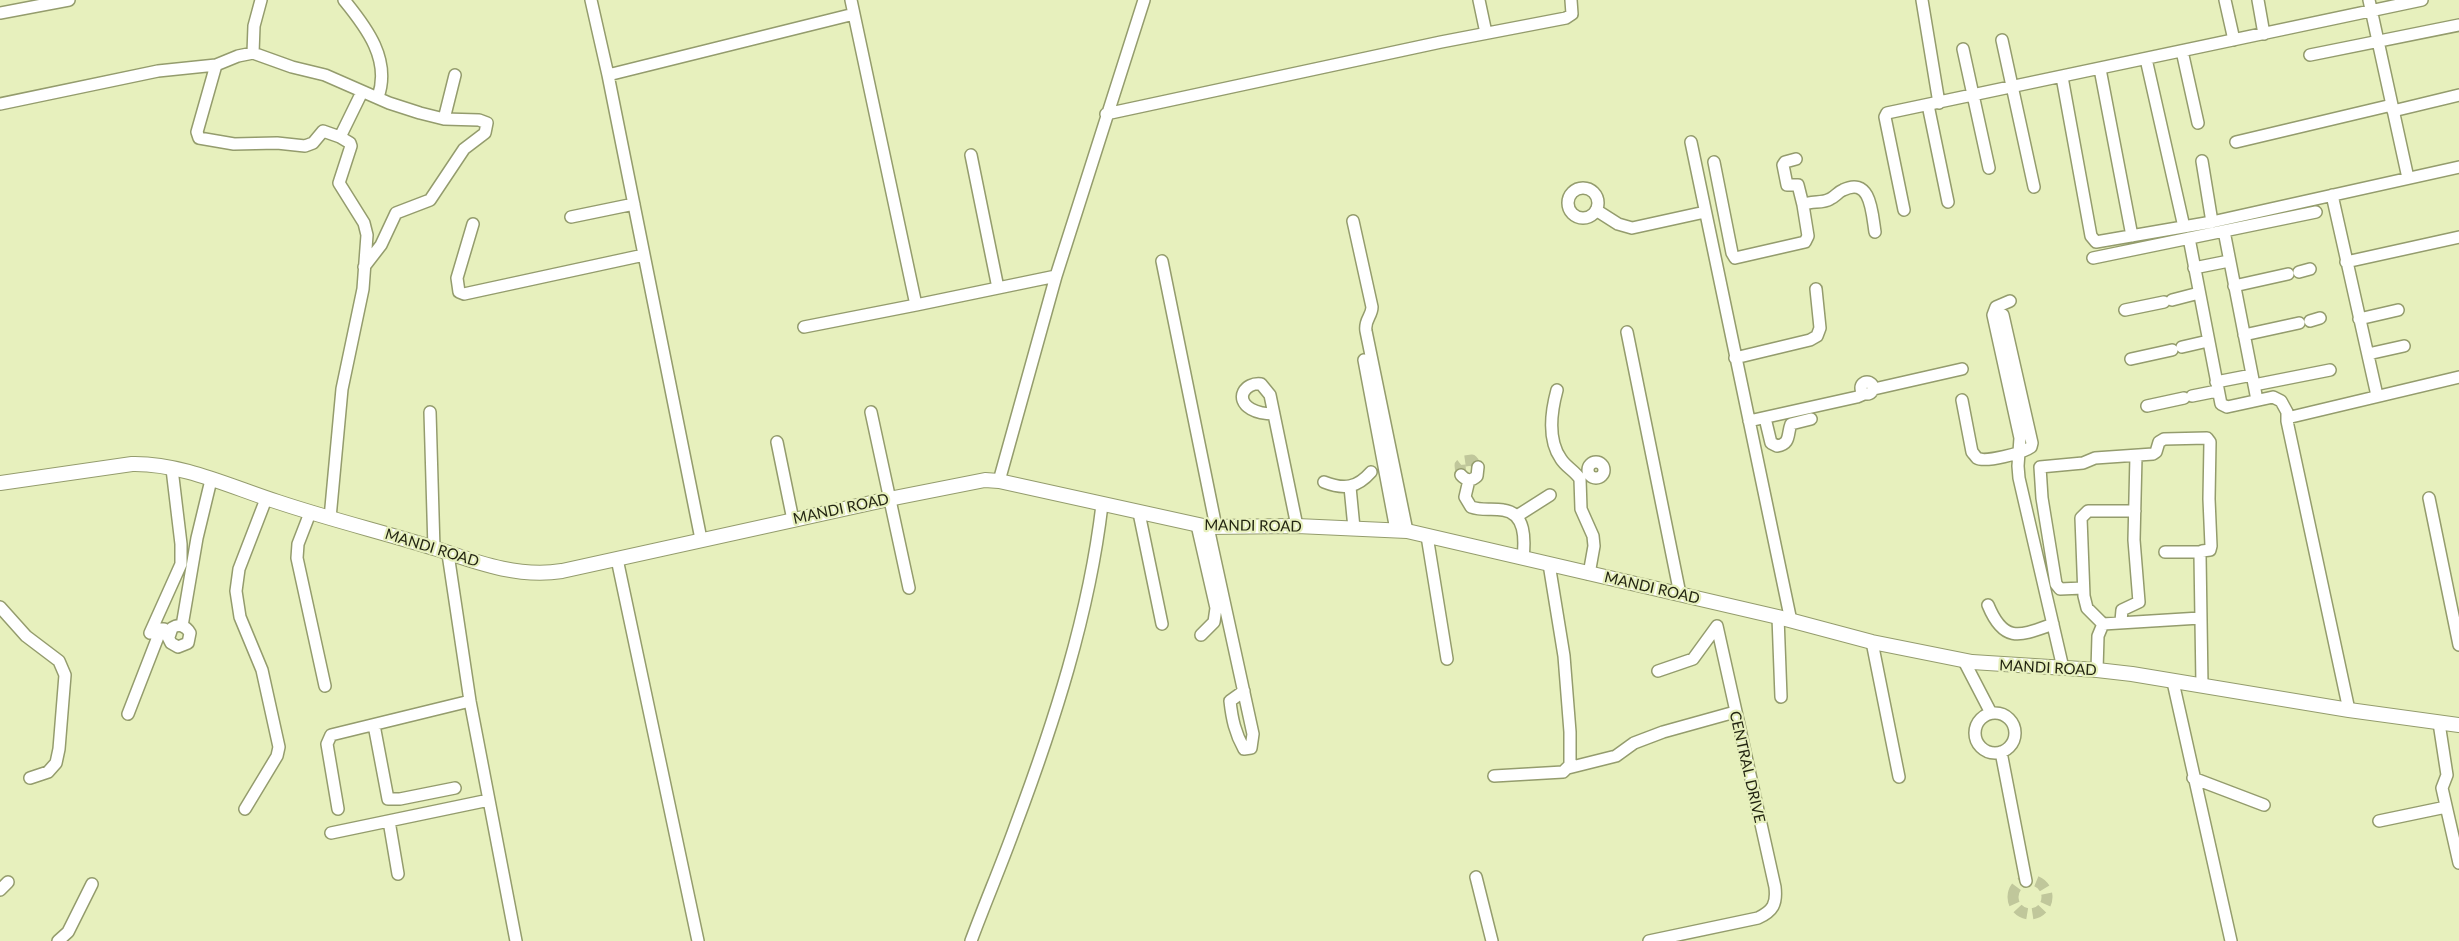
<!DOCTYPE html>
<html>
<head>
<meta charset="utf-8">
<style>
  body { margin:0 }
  canvas { display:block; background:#e7f0bd }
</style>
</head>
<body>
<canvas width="2459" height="941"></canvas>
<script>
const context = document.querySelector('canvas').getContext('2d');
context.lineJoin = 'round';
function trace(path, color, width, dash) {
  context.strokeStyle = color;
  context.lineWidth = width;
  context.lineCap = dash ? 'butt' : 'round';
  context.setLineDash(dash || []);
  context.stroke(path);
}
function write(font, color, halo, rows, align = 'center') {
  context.font = font + ' Lato,sans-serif';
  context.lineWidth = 4.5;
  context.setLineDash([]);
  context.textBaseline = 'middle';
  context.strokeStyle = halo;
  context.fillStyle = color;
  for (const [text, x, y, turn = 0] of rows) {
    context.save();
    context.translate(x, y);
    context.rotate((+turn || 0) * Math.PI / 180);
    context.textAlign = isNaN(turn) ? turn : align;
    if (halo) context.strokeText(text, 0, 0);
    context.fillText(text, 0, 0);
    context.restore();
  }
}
trace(new Path2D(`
  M1461,475L1460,465L1465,461L1472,460L1478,467
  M2013 897a17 17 0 1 1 34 0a17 17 0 1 1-34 0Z`), '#c0c79b', 11, [11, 5.5]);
const minor = new Path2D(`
  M344,0C367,28 391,60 378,97
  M591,0L608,75L701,539
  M851,0L916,305L1056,276
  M1479,0L1486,33
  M1922,0L1939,103
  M2225,0L2234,40
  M2258,0L2264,34
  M2369,0L2408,178
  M0,13L69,0
  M2002,40L2034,187
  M1963,49L1989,168
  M2182,51L2198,123
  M253,53L254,26L261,0
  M2310,55L2459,25
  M2146,59L2184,227
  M216,65L197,132L199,138L234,144L277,143L305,146L313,143L323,131L340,137
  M2100,69L2132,236
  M608,75L854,14
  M2062,77L2091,236L2096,242L2212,222L2459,167
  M0,104L158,71L216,65L238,56L253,53L292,67L325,75L389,103L420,113L444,119L479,120L487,123L485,133L464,149L430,200L396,213L381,245L364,267
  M1928,105L1948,202
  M2393,111L2459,95
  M1106,114L1441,42L1566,18L1572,14L1571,0
  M444,119L455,75
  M1691,142L1791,621
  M2236,142L2392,105
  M971,155L998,288
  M1796,159L1785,162L1783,165L1787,185H1798L1803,205
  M2202,161L2212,222
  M1714,162L1732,253L1735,258L1805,242L1808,236L1803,205C1811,200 1822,204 1830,199C1835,197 1838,192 1843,190C1871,176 1872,213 1875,232
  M1568 203a15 15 0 1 1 30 0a15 15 0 1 1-30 0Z
  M2332,195L2376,391
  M1596,210L1618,224L1632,228L1705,212
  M1904,210L1885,117L1887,113L2422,0
  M571,217L634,204
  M1353,221L1372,307C1372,316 1364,320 1366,331L1407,531
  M473,224L457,278L459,292L464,294L644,255
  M2224,231L2257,400
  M2189,238L2221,404L2227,407L2273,397L2281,401L2287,412V421L2349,710
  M2093,258L2316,212
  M1162,261L1216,527
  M2346,262L2459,237
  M2194,268L2229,261
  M2299,272L2310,269
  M2234,286L2288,274
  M2172,300L2199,293
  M2010,301L1996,307L1993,315L2020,438L2018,466L2019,478L2063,668
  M2125,310L2164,302
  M2359,319L2398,310
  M2310,321L2320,318
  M804,327L916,305
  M1627,332L1680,594
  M2244,335L2299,323
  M2182,347L2208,341
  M2368,354L2404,346
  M1735,358L1810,340L1817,336L1820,328L1816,289
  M2131,359L2172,350
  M1364,360L1396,530
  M1861 388a6 6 0 1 1 12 0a6 6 0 1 1-12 0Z
  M2216,382L2252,375
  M2254,385L2330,370
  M1874,389L1962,369
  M1557,390C1551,412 1547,439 1561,459C1566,467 1575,471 1580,479L1581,509L1593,536L1594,546L1589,574
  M2192,396L2217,391
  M1962,400L1972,452C1974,454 1975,456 1977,458C1985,463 2023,453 2031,447L2032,443L2003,315
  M2147,406L2184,398
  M430,412L434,549
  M871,412L909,588
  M1274,414C1267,414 1258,413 1251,409C1234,399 1245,382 1261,384L1270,395L1297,526
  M1765,418L1771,443L1777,446C1791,444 1787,434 1791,424L1811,419
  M2287,418L2459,377
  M1749,421L1857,397L1864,394
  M777,442L793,520
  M1588 470a8 8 0 1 1 16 0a8 8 0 1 1-16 0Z
  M1461,475C1466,481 1472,481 1477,476L1478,467
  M1469,480L1465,497L1471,507C1482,511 1492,508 1503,510C1526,513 1525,540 1523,558
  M999,481L1056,276L1144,0
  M1324,482C1344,490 1357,488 1371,472
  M1350,487L1354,528
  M2429,498L2459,645
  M310,513L298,544L297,558L325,686
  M1139,513L1162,624
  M1517,516L1550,495
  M330,518L342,389L363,289L367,235L364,223L339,183L351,146L350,143L340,137L362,92
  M1197,525L1216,608L1214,622L1201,635
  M1208,527L1212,546L1253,734L1251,748L1244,749C1235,733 1232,719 1230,701L1244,691
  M1427,536L1447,659
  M2165,552H2201
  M448,554L470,701L516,941
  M617,559L698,941
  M2083,588L2060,589L2056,584L2042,498L2040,467L2083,463L2095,458L2153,454L2156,452L2159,442L2164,439L2207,438L2210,442L2209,499L2211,546L2210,550L2202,551L2200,555L2202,685
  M1988,605C2004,644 2020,636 2053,624
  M0,607L26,636L59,661L65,675L59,749L56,763L48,772L30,778
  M1778,617L1781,697
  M2121,621L2122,610L2139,602L2134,540L2136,456
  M2103,624L2087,608L2084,596L2081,518L2088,511H2135
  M182,626L197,538L211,480
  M150,633L181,564V544L172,469
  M1872,642L1899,777
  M1964,661L1991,713
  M2097,670L2098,636L2103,624L2200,618
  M1658,671L1693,659L1717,626
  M2173,682L2231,941
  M1975 733a20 20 0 1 1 40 0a20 20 0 1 1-40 0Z
  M128,714L161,629H164L171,643L178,647L188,643L190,633C186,626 179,623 172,628L169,637
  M2439,723L2447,775L2442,788L2459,863
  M374,725L388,799H400L455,788
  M2001,752L2026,881
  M1568,768L1616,756L1634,743L1663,732L1735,712
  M1494,776L1563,772L1570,765V732L1564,656L1549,564
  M2193,778L2264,805
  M245,809L277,756L279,747L262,670L240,617L236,591L239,569L266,499
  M338,809L327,744L331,735L470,701
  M389,821L398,874
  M2379,821L2446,807
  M331,833L489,800
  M1476,877L1492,941
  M0,890L8,882
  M58,941L68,932L92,884
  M971,941C985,903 1001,866 1015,827C1054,723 1089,615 1102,505
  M1649,941L1758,918C1773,911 1777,904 1775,887L1717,626`);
const tertiary = new Path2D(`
  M0,483L132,464C182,463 231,487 278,502C329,519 382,532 434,548C476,562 517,578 562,571L889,499L985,480L999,481L1208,527L1297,526L1407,531L1778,617L1872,642L1972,662L2097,670L2132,674L2349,710L2459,725`);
trace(minor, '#949c6d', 14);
trace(tertiary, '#949c6d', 16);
trace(minor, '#fff', 11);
trace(tertiary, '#fff', 14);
write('15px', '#232512', '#e7f0bd', [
  ["MANDI ROAD",841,509,-12],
  ["MANDI ROAD",1253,526,1],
  ["MANDI ROAD",432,548,17],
  ["MANDI ROAD",1652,588,13],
  ["MANDI ROAD",2048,668,3],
  ["CENTRAL DRIVE",1747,767,77]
]);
</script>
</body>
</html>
